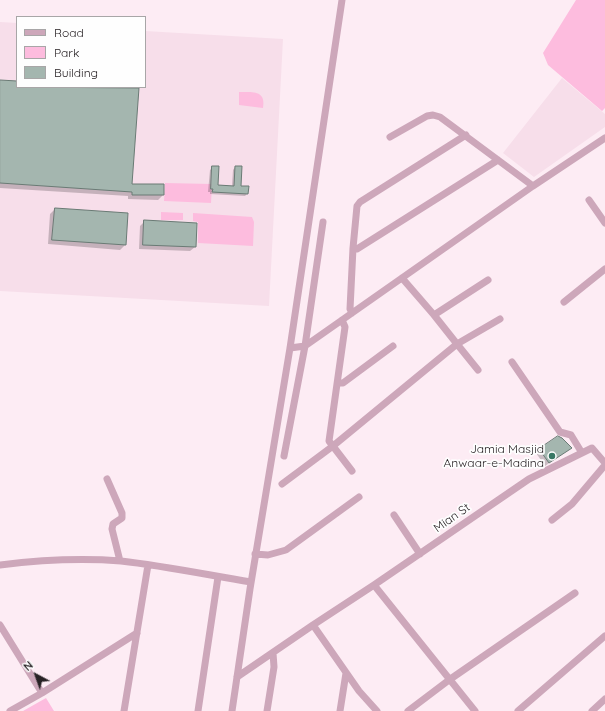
<!DOCTYPE html>
<html>
<head>
<meta charset="utf-8">
<style>
  body { margin:0 }
  #map { position:relative; width:605px; height:711px; overflow:hidden; background:#fdecf4; font-family:Quicksand,sans-serif }
  canvas { display:block }
  .legend { position:absolute; left:16px; top:16px; width:130px; height:72px; box-sizing:border-box; background:#fefefe; border:1px solid #a8a6a7; margin:0; padding:5px 7px; list-style:none; font-size:12px; color:#282225 }
  .legend li { display:flex; align-items:center; gap:8px; height:20px }
  .legend b { width:20px; border:1px solid #a8a6a7 }
  .north { position:absolute; left:16px; top:655px; width:40px; height:40px; -webkit-text-stroke:3px #fefefe; paint-order:stroke; rotate:319deg; font-size:11px; font-weight:700; line-height:16px; text-align:center; color:#282225 }
  .north::after { content:''; display:block; margin:auto; width:14px; height:18px; background:#282225; clip-path:polygon(50% 0,100% 100%,50% 72%,0 100%) }
</style>
</head>
<body>
<div id="map">
<canvas width="605" height="711"></canvas>
<ul class="legend">
<li><b style="height:5px;background:#cda7ba"></b>Road</li>
<li><b style="height:11px;background:#fdbcde"></b>Park</li>
<li><b style="height:11px;background:#a4b6af"></b>Building</li>
</ul>
<div class="north">N</div>
</div>
<script>
const context = document.querySelector('canvas').getContext('2d');
context.lineJoin = 'round';
function fillPath(path, color) {
  context.fillStyle = color;
  context.fill(path, 'evenodd');
}
function trace(path, color, width, dash) {
  context.strokeStyle = color;
  context.lineWidth = width;
  context.lineCap = dash ? 'butt' : 'round';
  context.setLineDash(dash || []);
  context.stroke(path);
}
function write(font, color, halo, rows, align = 'center') {
  context.font = font + ' Quicksand,sans-serif';
  context.lineWidth = 3.5;
  context.setLineDash([]);
  context.textBaseline = 'middle';
  context.strokeStyle = halo;
  context.fillStyle = color;
  for (const [text, x, y, turn = 0] of rows) {
    context.save();
    context.translate(x, y);
    context.rotate((+turn || 0) * Math.PI / 180);
    context.textAlign = isNaN(turn) ? turn : align;
    if (halo) context.strokeText(text, 0, 0);
    context.fillText(text, 0, 0);
    context.restore();
  }
}
fillPath(new Path2D(`
  M0,22L17,23V87H145V31L283,39L269,306L0,291Z
  M562,78L605,114V127L534,177L503,153Z`), '#f7deea');
fillPath(new Path2D(`
  M576,0H605V108L602,111L548,65L543,53Z
  M239,92C253,92 266,90 263,108L239,105Z
  M165,183L212,184L211,203L164,201Z
  M161,212L183,213V220H161Z
  M193,213L252,217L254,222L253,246L198,243V222L193,221Z
  M46,698L54,711H23Z`), '#fdbcde');
fillPath(new Path2D(`
  M0,81L17,82V87H103L137,89L131,185L163,195L158,200L128,199V196L0,188Z
  M213,167L217,185L232,186L233,170L235,167L240,187L247,194L245,196L210,194V192H208L210,170Z
  M55,209L127,214L125,245L120,250L48,244L50,214Z
  M145,221L195,247L190,251L139,249L140,226Z
  M571,448L545,466L536,453L540,449Z`), '#0003');
const building = new Path2D(`
  M0,80L17,81V87L139,88L132,184H164V195H132V192L0,183Z
  M212,166H219L218,185L234,186L235,166H242L241,186H249L248,194L212,192L213,189H211Z
  M55,208L128,213L126,245L52,240Z
  M144,220L197,223L196,247L143,245Z
  M558,436L562,438L572,448L549,463L539,449Z`);
fillPath(building, '#a4b6af');
trace(building, '#6a7b75', 1);
trace(new Path2D(`
  M390,137L427,116L433,115L440,117L533,186
  M589,200L605,223
  M353,248L357,249L498,160
  M402,278L434,315L457,344L500,319
  M564,302L605,269
  M352,313L350,309L353,248L357,206L360,202L466,135
  M434,315L488,280
  M342,320L345,327L329,441L352,471
  M290,348L305,346L533,186L605,138
  M512,362L560,432L571,435L582,453
  M338,383H343L393,346
  M284,456L305,346L323,222
  M107,479L122,513V518L113,524L112,529L120,561
  M282,484L333,446L457,344L478,370
  M394,515L420,554
  M552,520L572,504L605,465
  M255,554L268,555L286,550L359,497
  M0,565C40,560 81,558 121,561C165,566 208,575 251,582
  M374,585L475,711
  M0,625L42,693
  M313,625L374,585L529,479L592,448L605,463
  M237,677L313,625L359,691L377,711
  M10,711L42,693L137,633
  M124,711L148,565
  M198,711L218,577
  M232,711L250,589L290,348L342,0
  M267,711L274,667L273,653
  M340,711L346,673
  M408,711L449,680L575,593
  M518,711L605,636
  M592,711L605,699`), '#cda7ba', 7);
for (const [x, y, r, color] of [
  [552,456,4,"#387764"]
]) {
  const dot = new Path2D();
  dot.arc(x, y, r, 0, 2 * Math.PI);
  context.fillStyle = color;
  context.fill(dot);
  trace(dot, '#fefefe', 1.5);
}
write('12px', '#282225', '#fefefe', [
  ["Jamia Masjid",544,449],
  ["Anwaar-e-Madina",544,463]
], 'right');
write('12px', '#282225', '#fefefe', [
  ["Mian St",452,518,-35]
]);
</script>
</body>
</html>
